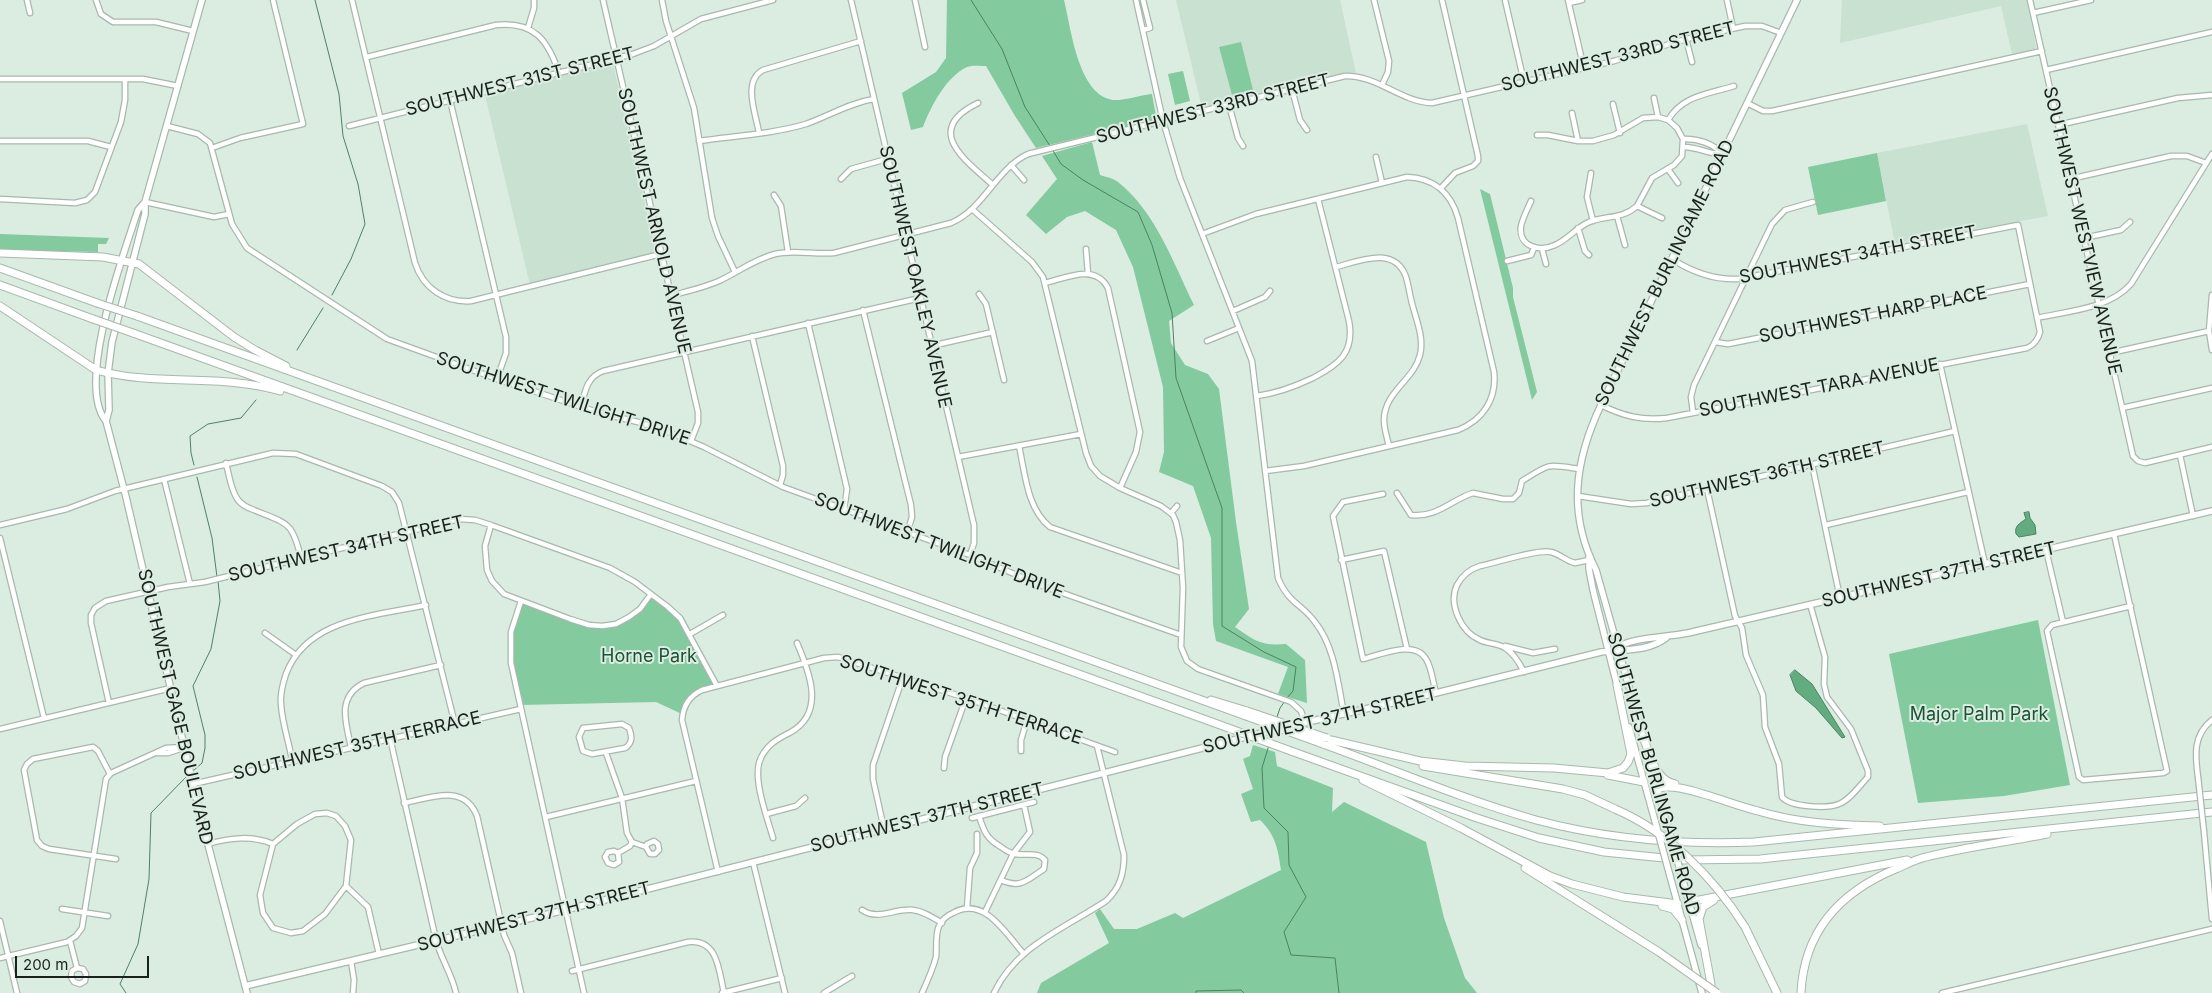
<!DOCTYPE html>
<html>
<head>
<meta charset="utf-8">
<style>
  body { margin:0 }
  #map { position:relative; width:2212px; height:993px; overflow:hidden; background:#dbece0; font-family:Inter,sans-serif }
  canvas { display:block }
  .scale { position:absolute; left:15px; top:956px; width:134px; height:22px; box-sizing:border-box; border:2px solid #1a201c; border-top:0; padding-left:6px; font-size:15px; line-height:18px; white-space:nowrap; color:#1a201c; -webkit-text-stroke:4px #dbece0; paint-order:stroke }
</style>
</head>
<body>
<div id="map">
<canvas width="2212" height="993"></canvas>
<div class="scale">200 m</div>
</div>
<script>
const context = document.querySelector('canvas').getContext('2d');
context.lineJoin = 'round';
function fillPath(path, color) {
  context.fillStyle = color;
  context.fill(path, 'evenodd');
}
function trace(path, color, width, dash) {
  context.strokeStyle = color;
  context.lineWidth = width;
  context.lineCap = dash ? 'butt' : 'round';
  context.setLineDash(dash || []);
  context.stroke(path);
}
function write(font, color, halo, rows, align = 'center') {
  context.font = font + ' Inter,sans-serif';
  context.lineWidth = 4;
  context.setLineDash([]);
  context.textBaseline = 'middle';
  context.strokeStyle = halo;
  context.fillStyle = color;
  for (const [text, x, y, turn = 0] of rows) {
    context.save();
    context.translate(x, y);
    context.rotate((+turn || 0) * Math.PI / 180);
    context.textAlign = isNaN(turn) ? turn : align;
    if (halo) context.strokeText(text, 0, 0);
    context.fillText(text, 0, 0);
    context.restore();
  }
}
fillPath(new Path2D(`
  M1176,0H1340L1356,73H1347L1202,108Z
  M1842,0H2027L2036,47L2034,50L2012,54L2001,6L1840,43Z
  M609,64L613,65L614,68L656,252L530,285L485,95Z
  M2027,124L2048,216L1895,244L1877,153Z`), '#c9e1d1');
fillPath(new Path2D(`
  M947,0H1064C1071,28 1078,95 1113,100C1122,101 1142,95 1152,94L1156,116L1153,120L1036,148L1015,116L986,66C981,66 972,65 967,67C946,77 931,106 923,127L911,130L902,93L936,72L946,58Z
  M1241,42L1253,90L1232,95L1219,47Z
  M1183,71L1190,101L1175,105L1168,74Z
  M1092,142L1100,175C1106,177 1113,178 1118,182C1155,211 1174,264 1194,305L1169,321L1171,343L1185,365L1208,374L1219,389L1236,522L1249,609L1235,627C1255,641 1261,646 1286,644L1305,660L1307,703L1278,694L1288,667L1216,641L1213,624L1211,538L1193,486L1159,472L1164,452L1163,387L1133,267L1116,230L1085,211L1067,217L1046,234L1026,215L1057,179L1042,156Z
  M1877,153L1886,201L1818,215L1808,167Z
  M1480,189L1490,194L1513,288V297L1537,392L1532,400Z
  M0,234L109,238L106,244H98V252L0,250Z
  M651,594L676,613L717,686L696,693L682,714L656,702L520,705L510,644L521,601C552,612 599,639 630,617C638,611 645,601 651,594Z
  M2038,620L2070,785L2004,796L1918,803L1889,654Z
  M1253,745L1275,752L1277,766L1333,788L1332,812L1344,802L1426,842L1444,918L1465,978L1477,993H1037L1041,983L1109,943L1095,913L1100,909L1114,929H1137L1175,913L1183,918L1281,870C1278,850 1276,835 1260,820L1251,822L1241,794L1253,789L1243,759L1250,756Z`), '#83ca9e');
const water = new Path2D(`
  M2029,512L2030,518L2035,525L2036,534L2019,537L2016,534C2014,526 2020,523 2026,519L2024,513Z
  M1795,670L1812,684L1845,737L1842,738L1816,708L1796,691L1790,675Z`);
fillPath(water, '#63ac80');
trace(water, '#4d8262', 1);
trace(new Path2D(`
  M315,0L339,94L343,136L358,184L365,224L351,259L332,295
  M971,0L1002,49L1025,107L1050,146
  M1052,149L1061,164L1083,180L1138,212L1152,245L1172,313L1176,378L1222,508V626L1264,652L1296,667L1293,691L1287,698
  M297,350L323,308
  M194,465L191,453L190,436L208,424L241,418L256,400
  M197,477L212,538L217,577
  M1277,717L1280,708L1285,701
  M1270,741L1272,733
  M1269,745L1262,768L1264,808L1288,832L1289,865L1306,897L1284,932L1291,955L1335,958L1339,993
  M193,771L202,763L205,748V735L193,686L211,649L220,601L218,581
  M126,993L120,984L138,944L149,879L151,813L188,775
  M1196,993V991L1241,990L1244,993`), '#4d8262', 1);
const minor = new Path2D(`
  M27,0L30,13
  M96,0L101,14L113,22H156L193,31
  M352,0L415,263C423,288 445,303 471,301L661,254
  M603,0L698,412V423L691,441
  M662,0L666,21L694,108L712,218L718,236L735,272
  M851,0L974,525V543L970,555
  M915,0L925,47
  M1136,0L1163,121L1180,178L1252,361L1278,578C1289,604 1301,603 1315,622C1335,647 1338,684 1344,714
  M1374,0L1389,61L1388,72L1382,85
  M1505,0L1524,82
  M1568,0L1584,69
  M1727,0L1733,28
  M2030,0L2133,456L2138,461L2145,463L2212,447
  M1569,3L1582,0
  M2033,13L2091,0
  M528,28L534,8V0
  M1143,30L1150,28L1143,0
  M1686,39L1692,62
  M367,57L496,25C534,21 548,40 559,73
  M2046,70L2212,32
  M0,79H143L178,86
  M1292,89L1300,120L1307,130
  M1654,98L1658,117
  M450,100L506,337V353L497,379
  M978,103C922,130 965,160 993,185
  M1747,103L1763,111H1772L2042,51
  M1613,104L1620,133
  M1229,105L1238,138L1243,146
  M1572,113L1578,141
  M1668,120C1683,95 1709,94 1734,86
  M2058,125L2178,98L2212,95
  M167,126L198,134L210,143L232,224L247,248L387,339L497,379L600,413L638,422L671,433L704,447L783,487L970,555L1040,585L1181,635
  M349,126L633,54L654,46L701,19L773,0
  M759,133C756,114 742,81 763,70L861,41
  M1537,135H1548L1578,141H1593L1614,135L1643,118L1658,117L1668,120L1677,128L1683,139L1682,156L1674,165L1652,178L1637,206
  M1683,139C1698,138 1713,144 1723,154
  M0,141H88L111,147
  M699,141C734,136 772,134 806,124C829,116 849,103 874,99
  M1684,147C1699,147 1709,155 1723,154
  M212,148L240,138L303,124L273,0
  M1376,157L1382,183
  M1011,165L1024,180
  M1668,169L1678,183
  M1591,173L1587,197L1593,221
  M841,179L851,169L887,159
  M2070,179L2171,156H2187L2206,163
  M1441,188L1455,173L1473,166L1478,161V156L1442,0
  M774,195L781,206L788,252
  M0,199L75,203L87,200L95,192L121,122L125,100V80
  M1531,201C1528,208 1523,217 1521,226C1518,247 1540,252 1555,245C1567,240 1575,229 1587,223C1603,215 1622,220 1637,206L1662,218
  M145,202L214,217L229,214
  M972,209L1032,262L1043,277L1086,453L1091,466L1100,476L1120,488L1161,506L1173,515L1176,522L1180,540L1183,588L1181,647L1187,661L1198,669L1291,702L1301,711L1305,723
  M1617,216L1625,245
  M1578,228L1585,251L1589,255
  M1202,234L1256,214L1407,177C1434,178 1451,193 1458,218L1494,372C1497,399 1483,420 1458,430L1304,466L1265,471
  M2084,238L2121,230L2130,222
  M1086,249L1088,273
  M1542,249L1546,264
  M1507,261L1531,255L1534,248
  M1336,267C1359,261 1395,245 1406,277C1409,287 1410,297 1413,307C1417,322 1424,338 1420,355C1414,380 1384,392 1384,420C1384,429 1387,437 1389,446
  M1045,283C1066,278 1095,263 1108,288L1140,432L1136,452L1120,488
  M979,294L986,304L1004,380
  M2212,295L2209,331L2212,350
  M671,296C687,291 703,288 719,281C738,272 755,259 775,254C795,249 814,255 834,253L951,223C984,209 996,169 1028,154L1345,76C1377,75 1401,102 1432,103L1614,61L1686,39L1745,26H1762L1781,33
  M863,310L911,505L912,517L907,533
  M1233,311L1265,297L1270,291
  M2037,318C2068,311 2109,309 2131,284L2212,154
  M808,323L847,489L844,510
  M752,336L783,466V475L780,485
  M1207,341L1239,328
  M1715,342L1728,344L2030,284
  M931,346L993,332
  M2110,353L2209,331
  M1940,364L1985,564
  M1257,396C1278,393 1294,387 1313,378C1338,365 1355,353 1349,321L1318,199
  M1601,405C1623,416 1642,421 1667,418L2027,348C2034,345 2038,340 2040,332L2018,225L1738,279C1713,280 1692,272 1672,259
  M581,407C585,391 587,377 603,371L920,298
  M2122,408L2212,388
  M1693,413L1691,397L1694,385L1772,224L1785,210L1813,202
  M1019,446C1025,473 1027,509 1050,527L1182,573
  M2180,455L2193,516
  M958,457L1081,434
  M226,463C229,475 231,491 238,500C242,505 248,508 254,510C288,524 292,521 301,558
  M1812,464L1840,598
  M164,479L190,584
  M1707,489L1735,616L1742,628L1746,655L1763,695L1765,727L1779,764L1782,797C1790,807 1827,809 1839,804C1850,800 1860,785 1868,777V771L1851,729L1827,697L1824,684L1825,657L1810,604
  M1397,493L1411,515C1437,518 1451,500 1473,493L1503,499H1513L1519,493L1522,481C1551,463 1546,464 1579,469
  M1383,494L1343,502L1333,516L1363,659C1380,655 1415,639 1426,659C1432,668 1433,683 1436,693
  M1578,496L1631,504L1647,503L1955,431
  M1171,513L1177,506
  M0,525L67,509L115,491L273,453L296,454L382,486L392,492L399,503L455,724
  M491,525L485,546L487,570L492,581L504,594L570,619L589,625L602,626L616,624L629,617L640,609L651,594
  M1826,525L1968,492
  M2114,534L2167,771L2163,773L2083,780L2079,777L2047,631L2052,625L2131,606
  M0,538L44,718
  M2046,550L2063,622
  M1341,560L1384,551L1407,649
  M521,601L511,632V663L584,993
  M265,633L296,655
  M690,634L723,615
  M1505,646L1533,653L1555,649
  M1524,672C1520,664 1514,653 1505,648C1498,643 1488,644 1480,640C1461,632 1448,604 1457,585C1462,576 1470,569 1480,566C1495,563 1538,549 1551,552C1560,554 1566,561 1575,563L1589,560
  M109,703L91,623V615L95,608L106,601L168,587L205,582L459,519L475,520L491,525L610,568L635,582L668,607L680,618L717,686
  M622,724L629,728C632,736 633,743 625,748L592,754L583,751L579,737L583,728Z
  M0,729L171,688
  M390,738L436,940C441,959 452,974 456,993
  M351,747C346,723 336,697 364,683L441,665
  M1021,751V740L1027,720
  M157,753H168L183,748
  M606,753L622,798L627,833L632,842L646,847L650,854H655L659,850L658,844L654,841L647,844L646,847
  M292,760C289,742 282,723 281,704C280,694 283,683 286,674C307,618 376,616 426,605
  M944,768L945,757L966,698
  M110,774L98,751L93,747L33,759L27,764L24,770L37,840L42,846L49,849L116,859
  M2198,777C2195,755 2193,735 2212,720
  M193,784L521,709
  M404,803C430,798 464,783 477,816L504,935L512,953L521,993
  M327,813L336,816L345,826L351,840L346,886L325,914L303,931L291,933L273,928L263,913L260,895L273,844L297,824L315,814Z
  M766,814L796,806L805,798
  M979,816C984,832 987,839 1001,847C1005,850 1010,853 1015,854C1026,856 1037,851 1045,860L1044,869C1027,880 1021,889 1001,880
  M546,817L696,781
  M972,818L1034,802
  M884,829L873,779V765L903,677
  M2204,832L2212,919
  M773,838C767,817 754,783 759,763C764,746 777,739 791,732C826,712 809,671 797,643
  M207,844C230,838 251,835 273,844
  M618,853L619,862L614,865L608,863L605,857L608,852L614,851L618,853L630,846L632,842
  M753,862L785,993
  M718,872L682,720C683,706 689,696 702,690L824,658L838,657L966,698L1115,752
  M346,886L368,907L379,954
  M967,908L970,868L977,853V834
  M62,909L108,916
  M862,910C878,921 895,908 913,910C923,911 932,917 942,923
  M985,912L1013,854L1030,832L1024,805
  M0,921L17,993
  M70,941L77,968L72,971L71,977L74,982L80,984L85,981L86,974L83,969L77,968
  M0,958L67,942L76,936L82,928L106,779L111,773L166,748L184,747
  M351,961L354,980L353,993
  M572,971L688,942C718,938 719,971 724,993
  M722,993L782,978
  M824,993L852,976
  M922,993C927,982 933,969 936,957C937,947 935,935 939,926C942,920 948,915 953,913C984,895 1006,934 1023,953
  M994,993C1016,946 1065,928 1106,901C1120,888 1124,874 1124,855L1097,746
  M1942,993L2212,929`);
const major = new Path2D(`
  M145,202L138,210C124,253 75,385 106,421L126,497L200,814L247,993
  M106,421L109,410L108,373L112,342L145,214V202L202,0
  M1589,557V569L1593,590L1618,689
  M1615,648C1638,636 1663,638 1688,633L2212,511
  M1290,726L1436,693L1601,652C1624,649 1647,652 1666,638
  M1629,727L1655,821
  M1644,740L1596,570C1567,513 1575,460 1601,405L1797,0
  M1650,761L1667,824
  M1670,876L1702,993
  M1682,877L1701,945
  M245,986L565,910L1281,728`);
const highway = new Path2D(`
  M0,253L103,257L139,264L234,337L255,350L286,366
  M0,268L97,303
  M0,285L93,319
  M0,306L96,370C156,387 220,373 280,391
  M137,316L1246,716
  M133,333L1212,722
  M1211,700L1247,711
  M1643,737C1650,754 1655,780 1675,784
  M1331,740L1420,761L1465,766L1554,768L1608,773L1623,768L1628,762L1631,754L1617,685
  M1323,744C1392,769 1465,800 1536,820C1607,839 1680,845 1754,842L2212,795
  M1291,751L1477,818L1539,838L1604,852L1684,860L1760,859L2212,812
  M1423,766L1563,789L1585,795L1615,809
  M1608,775L1644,782
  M1363,780L1461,828L1550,876L1572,884L1623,897L1678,904
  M1657,789C1671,783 1696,792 1710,796C1726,801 1742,807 1758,811C1797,823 1839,825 1880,826
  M1525,868L1659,952
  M1689,902L1907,860
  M1662,906L1673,909L1682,920
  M1745,927L1777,993
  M1711,984L1699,919L1703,907L1714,900
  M1801,993C1804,930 1841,891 1898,868C1907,864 1916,859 1926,857C1966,847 2007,842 2047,834`);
trace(minor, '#a8b8ad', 7);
trace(major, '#a8b8ad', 8);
trace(highway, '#a8b8ad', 9);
trace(minor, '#fff', 4.5);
trace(major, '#fff', 5.5);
trace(highway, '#fff', 7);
const minorBridge = new Path2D(`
  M2198,777L2204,832`);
const majorBridge = new Path2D(`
  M1655,821L1670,876
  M1667,824L1682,877`);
const highwayBridge = new Path2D(`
  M97,303L137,316
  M93,319L133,333
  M1247,711L1327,738
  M1246,716L1323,744
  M1212,722L1291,751
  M1615,809C1669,832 1714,878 1745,927
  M1659,952L1717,993`);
trace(minorBridge, '#a8b8ad', 7, []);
trace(majorBridge, '#a8b8ad', 8, []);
trace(highwayBridge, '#a8b8ad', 9, []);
trace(minorBridge, '#fff', 4.5);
trace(majorBridge, '#fff', 5.5);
trace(highwayBridge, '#fff', 7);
write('18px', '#1a201c', '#dbece0', [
  ["SOUTHWEST 33RD STREET",1618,57,-14],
  ["SOUTHWEST 31ST STREET",520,82,-14],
  ["SOUTHWEST 33RD STREET",1213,109,-14],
  ["SOUTHWEST ARNOLD AVENUE",654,221,77],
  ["SOUTHWEST WESTVIEW AVENUE",2082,231,77],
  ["SOUTHWEST 34TH STREET",1858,255,-11],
  ["SOUTHWEST BURLINGAME ROAD",1665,273,-64],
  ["SOUTHWEST OAKLEY AVENUE",915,277,77],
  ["SOUTHWEST HARP PLACE",1873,315,-11],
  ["SOUTHWEST TARA AVENUE",1819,388,-11],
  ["SOUTHWEST TWILIGHT DRIVE",563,399,18],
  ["SOUTHWEST 36TH STREET",1767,475,-13],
  ["SOUTHWEST TWILIGHT DRIVE",939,546,21],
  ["SOUTHWEST 34TH STREET",346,549,-13],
  ["SOUTHWEST 37TH STREET",1939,575,-13],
  ["SOUTHWEST 35TH TERRACE",961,700,18],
  ["SOUTHWEST GAGE BOULEVARD",175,707,77],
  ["SOUTHWEST 37TH STREET",1320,721,-13],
  ["SOUTHWEST 35TH TERRACE",357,746,-13],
  ["SOUTHWEST BURLINGAME ROAD",1653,774,74],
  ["SOUTHWEST 37TH STREET",927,818,-14],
  ["SOUTHWEST 37TH STREET",534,917,-14]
]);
write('18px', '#1b5134', '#dbece0', [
  ["Horne Park",649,657],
  ["Major Palm Park",1979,715]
]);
</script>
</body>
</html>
